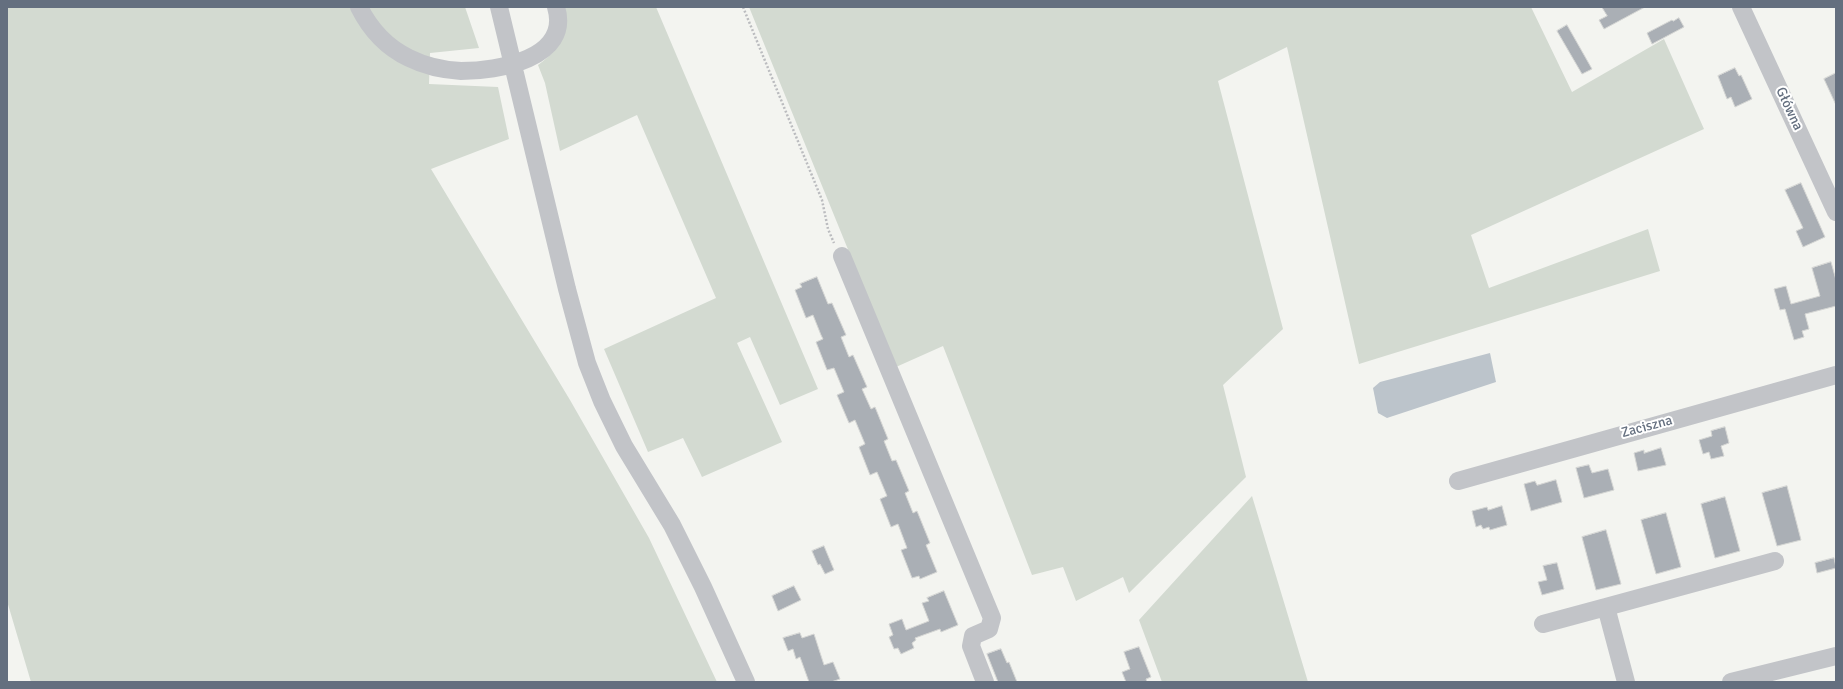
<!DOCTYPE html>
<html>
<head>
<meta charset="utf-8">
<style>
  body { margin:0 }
  #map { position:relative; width:1843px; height:689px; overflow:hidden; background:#f3f4f0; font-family:Signika,sans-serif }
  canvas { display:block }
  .frame { position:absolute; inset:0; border:8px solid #646f7f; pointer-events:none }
</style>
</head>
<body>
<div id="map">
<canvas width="1843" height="689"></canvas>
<div class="frame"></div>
</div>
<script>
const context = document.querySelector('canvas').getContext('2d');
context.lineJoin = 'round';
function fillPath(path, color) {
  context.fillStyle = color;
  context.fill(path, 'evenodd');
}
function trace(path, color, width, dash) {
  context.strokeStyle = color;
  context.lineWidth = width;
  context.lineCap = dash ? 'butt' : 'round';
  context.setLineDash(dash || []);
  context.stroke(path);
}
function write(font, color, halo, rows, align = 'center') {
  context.font = font + ' Signika,sans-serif';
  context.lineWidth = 4;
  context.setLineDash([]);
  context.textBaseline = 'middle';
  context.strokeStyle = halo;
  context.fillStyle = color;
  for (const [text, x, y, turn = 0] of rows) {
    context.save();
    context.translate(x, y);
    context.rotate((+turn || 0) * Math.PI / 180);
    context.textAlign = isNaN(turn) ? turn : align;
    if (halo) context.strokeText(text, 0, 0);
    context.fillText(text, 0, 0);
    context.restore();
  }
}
fillPath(new Path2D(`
  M7,7H465L479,48L430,53L429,84L498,87L509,139L431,169L570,400L649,538L717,682H31L7,601Z
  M562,7H656L818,389L780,405L750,337L737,343L782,442L702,477L683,438L648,452L604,349L716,298L637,115L560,151L545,83L538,65C565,45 561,38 562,7Z
  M749,7H1531L1572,92L1664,39L1704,129L1471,235L1489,288L1648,229L1660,271L1359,364L1287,47L1218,81L1283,329L1223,385L1246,477L1129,593L1123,577L1076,601L1063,567L1032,575L943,346L896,367Z
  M1252,496L1308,682H1162L1139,620Z`), '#d3dad1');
fillPath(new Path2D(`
  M1490,353L1496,382L1387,418L1378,413L1373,388L1380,382Z`), '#bcc4cb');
const building = new Path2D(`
  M1602,7H1645L1604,29L1599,20L1607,16Z
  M1679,18L1684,27L1652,44L1647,33L1672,20L1673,21Z
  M1567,25L1592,69L1582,74L1557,31Z
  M1735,68L1739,76L1741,75L1752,99L1735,107L1731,97L1727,99L1718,76Z
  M1836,73V105L1824,79Z
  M1801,183L1825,237L1803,247L1796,231L1803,228L1785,190Z
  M1831,262L1836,280V306L1805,314L1809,329L1802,331L1804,337L1794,340L1785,309L1780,310L1774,289L1786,286L1791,304L1820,296L1812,268Z
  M817,277L828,304L832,303L846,335L841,337L849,357L853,355L867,387L862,389L871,409L875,407L888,439L884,441L892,461L896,460L909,491L905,493L913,513L917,511L930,543L926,545L937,572L920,579L919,576L912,578L901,550L907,548L898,524L891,527L880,499L887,496L877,472L870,475L859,447L865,444L855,420L849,423L837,395L844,392L834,368L827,370L816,342L823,339L821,335L813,315L806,318L795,290L802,287L800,284Z
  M1725,427L1729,443L1721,446L1724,456L1711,459L1709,452L1703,454L1699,440L1712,436L1711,431Z
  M1661,448L1666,465L1638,471L1634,453L1644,450V453Z
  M1589,465L1592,473L1608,469L1614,490L1584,498L1576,468Z
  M1556,480L1562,502L1531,511L1524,484L1535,481L1537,485Z
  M1787,486L1801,540L1777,546L1762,493Z
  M1725,497L1740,551L1715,558L1701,504Z
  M1502,506L1507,525L1490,530L1489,527L1483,529L1481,525L1476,527L1472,511L1487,507L1488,510Z
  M1666,513L1681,567L1656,574L1641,520Z
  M1606,530L1621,584L1596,590L1582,537Z
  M824,546L834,570L825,574L820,564L818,565L812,551Z
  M1834,558L1836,568L1817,573L1815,563Z
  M1557,563L1564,589L1542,595L1538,582L1547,580L1543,566Z
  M794,586L801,600L778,611L772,596Z
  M944,591L958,625L941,632L940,629L915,638L916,640L912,643L914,648L901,654L898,648L894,649L889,637L893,635L889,624L902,619L906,630L929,621L922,603L929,601L927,598Z
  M800,633L802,638L814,634L824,665L833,662L840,679L831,682H809L800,657L796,659L793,649L788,651L783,638Z
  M1139,647L1151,677L1146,679L1147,682H1126L1122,672L1130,669L1124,652Z
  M1001,649L1007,663L1009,662L1017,682H998L987,654Z`);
fillPath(building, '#aaafb5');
trace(building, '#d4d5d3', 1);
trace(new Path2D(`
  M743,7L822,200L828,229L834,243`), '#bbbcbf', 2.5, [2, 2]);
trace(new Path2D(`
  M359,7C370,29 386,47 409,58C425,66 443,70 461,71C497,71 572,59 556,7
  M499,7L567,289L587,363L602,401L624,446L672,525L703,587L746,682
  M1741,7L1836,212
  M842,256L992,618L989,629L973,636L971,646L985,682
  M1458,481L1836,375
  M1606,607L1775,561
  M1543,624L1606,607L1626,682
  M1731,682L1836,656`), '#c2c4c8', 18);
write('14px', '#646f7f', '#fff', [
  ["Główna",1789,109,65],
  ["Zaciszna",1647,427,-15]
]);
</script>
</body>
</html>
